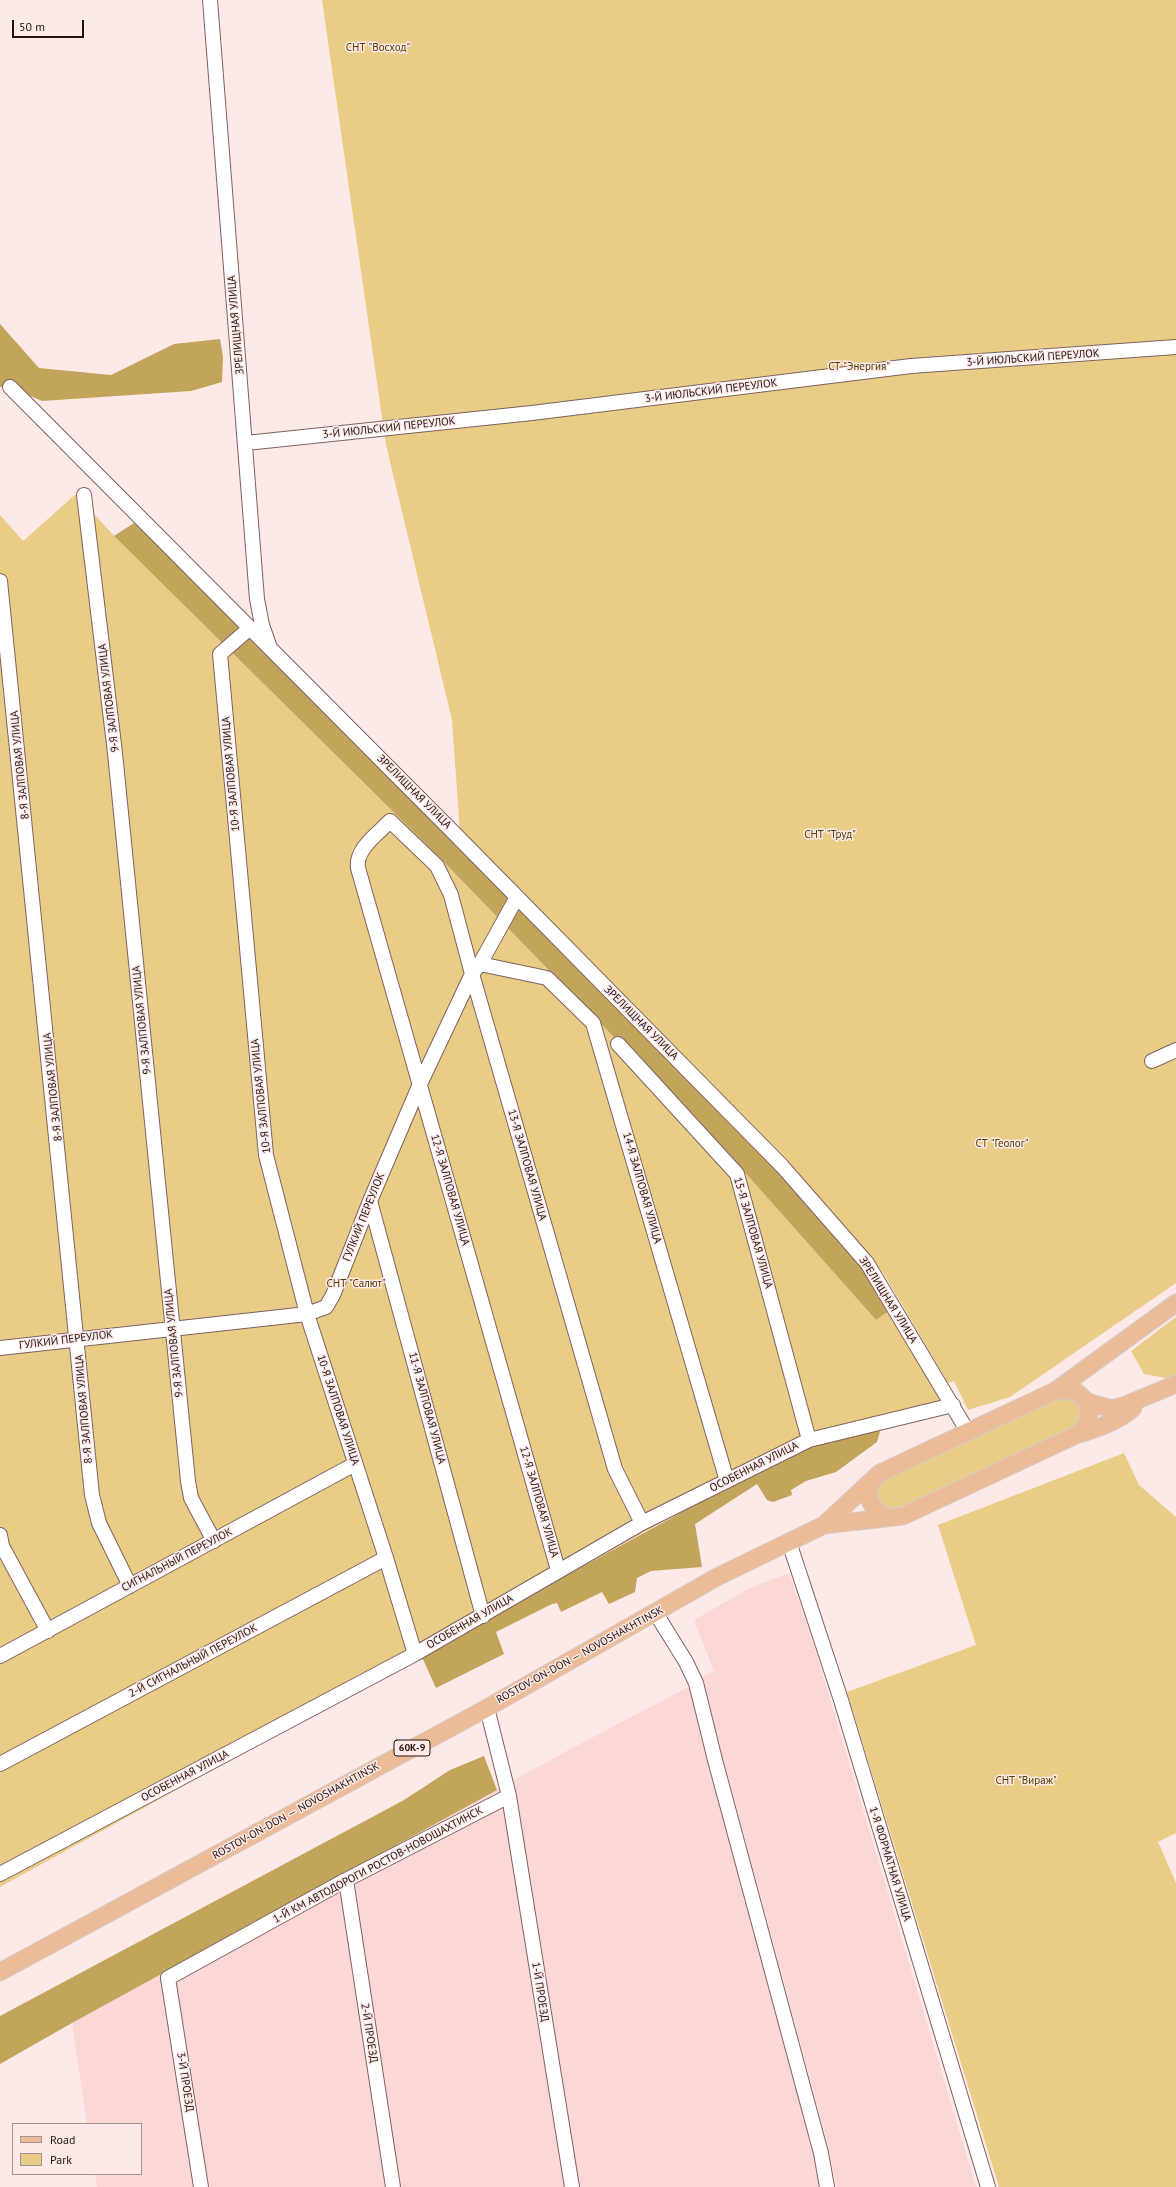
<!DOCTYPE html>
<html>
<head>
<meta charset="utf-8">
<style>
  body { margin:0 }
  #map { position:relative; width:1176px; height:2187px; overflow:hidden; background:#fde9e7; font-family:"PT Sans",sans-serif }
  canvas { display:block }
  .legend { position:absolute; left:12px; top:2123px; width:130px; height:52px; box-sizing:border-box; background:#fde9e7; border:1px solid #a49492; margin:0; padding:5px 7px; list-style:none; font-size:12px; color:#1f1413 }
  .legend li { display:flex; align-items:center; gap:8px; height:20px }
  .legend b { width:20px; border:1px solid #a49492 }
  .scale { position:absolute; left:12px; top:20px; width:72px; height:18px; box-sizing:border-box; border:2px solid #1f1413; border-top:0; padding-left:5px; font-size:12px; line-height:14px; white-space:nowrap; color:#1f1413; -webkit-text-stroke:3px #fde9e7; paint-order:stroke }
</style>
</head>
<body>
<div id="map">
<canvas width="1176" height="2187"></canvas>
<ul class="legend">
<li><b style="height:5px;background:#ecbc98"></b>Road</li>
<li><b style="height:11px;background:#e9cc85"></b>Park</li>
</ul>
<div class="scale">50 m</div>
</div>
<script>
const context = document.querySelector('canvas').getContext('2d');
context.lineJoin = 'round';
function fillPath(path, color) {
  context.fillStyle = color;
  context.fill(path, 'evenodd');
}
function trace(path, color, width, dash) {
  context.strokeStyle = color;
  context.lineWidth = width;
  context.lineCap = dash ? 'butt' : 'round';
  context.setLineDash(dash || []);
  context.stroke(path);
}
function write(font, color, halo, rows, align = 'center') {
  context.font = font + ' "PT Sans",sans-serif';
  context.lineWidth = 3;
  context.setLineDash([]);
  context.textBaseline = 'middle';
  context.strokeStyle = halo;
  context.fillStyle = color;
  for (const [text, x, y, turn = 0] of rows) {
    context.save();
    context.translate(x, y);
    context.rotate((+turn || 0) * Math.PI / 180);
    context.textAlign = isNaN(turn) ? turn : align;
    if (halo) context.strokeText(text, 0, 0);
    context.fillText(text, 0, 0);
    context.restore();
  }
}
fillPath(new Path2D(`
  M789,1573L813,1642L976,2187H836L829,2148L701,1677L714,1671L694,1620L752,1587Z
  M694,1684L822,2187H97L95,2174H141V2124H87L72,2023L565,1752Z`), '#fbd8d6');
fillPath(new Path2D(`
  M322,0H1176V1283L1010,1397L968,1410L954,1381L948,1383L884,1274L846,1227L624,1004L460,833L452,720L386,445Z
  M76,494L114,536L438,856L741,1168L876,1320L893,1308L950,1408L764,1466L0,1887V515L23,541Z
  M1176,1317V1376L1166,1378L1144,1374L1131,1351Z
  M1068,1395L1082,1408L1078,1425L893,1512L877,1502L878,1484L880,1481L1059,1396Z
  M1124,1453L1139,1485L1176,1517V1833L1158,1842L1176,1883V2187H999L847,1692L976,1645L938,1525Z`), '#e9cc85');
fillPath(new Path2D(`
  M0,324L39,368L111,375L174,344L220,339L223,357L222,382L191,391L42,401L10,387H0Z
  M134,523L458,843L762,1154L873,1277L893,1308L876,1320L741,1168L438,856L114,536Z
  M881,1428L877,1442L836,1472L806,1481L791,1490L792,1495L773,1502L767,1500L757,1484L695,1524L702,1567L651,1571L637,1578L635,1592L609,1604L602,1592L561,1612L557,1603L552,1604L496,1632L504,1654L436,1688L421,1655L810,1442Z
  M484,1756L497,1790L72,2023L0,2064V2016L404,1800L450,1770Z`), '#c2a45b');
const minor = new Path2D(`
  M210,0L257,599L262,625L269,645
  M10,387L455,834L782,1166L867,1263L968,1432
  M246,443L532,413L911,366L1176,347
  M84,495L115,753L188,1481L191,1498L214,1541
  M0,581L92,1495L99,1523L130,1586
  M250,628L220,654L266,1155L307,1314L386,1558L415,1654
  M480,964L547,978L593,1023L727,1481
  M618,1044L737,1174L809,1440
  M1152,1061L1176,1050
  M370,1201L483,1616
  M0,1348L307,1314L326,1307L333,1295L370,1201L420,1084L472,974L480,964L517,897
  M0,1535L2,1546L48,1631
  M789,1542L841,1700L988,2187
  M558,1570L358,868C355,849 378,834 390,821L437,866L451,895L472,974L615,1469L642,1523
  M655,1612L686,1662L696,1683L715,1760L821,2153L827,2187
  M0,1656L355,1464
  M0,1764L386,1558
  M509,1796L572,2187
  M0,1874L415,1654L642,1523L809,1440L953,1405
  M346,1880L393,2187
  M201,2187L168,1978L346,1880L509,1796L487,1708`);
const major = new Path2D(`
  M1055,1391L1176,1303
  M1087,1402L1112,1409L1123,1406L1176,1384
  M1076,1435C1096,1429 1117,1422 1133,1408
  M872,1481C865,1497 871,1511 887,1517
  M0,1972L487,1708L717,1577L824,1525L880,1473L1055,1391H1073L1078,1393L1087,1402L1089,1412L1088,1421L1084,1428L1076,1435L903,1516L824,1525`);
trace(minor, '#7f6260', 16);
trace(major, '#d2d0d0', 19);
trace(minor, '#fff', 14);
trace(major, '#ecbc98', 17);
for (const [x, y, w] of [
  [412,1748,36]
]) {
  const box = new Path2D();
  box.roundRect(x - w / 2, y - 8, w, 16, 3);
  context.fillStyle = '#fde9e7';
  context.fill(box);
  trace(box, '#1f1413', 1);
}
write('bold 10px', '#1f1413', null, [
  ["60К-9",412,1748]
]);
write('11px', '#513d00', '#fde9e7', [
  ["СНТ \"Восход\"",378,48],
  ["СТ \"Энергия\"",859,367],
  ["СНТ \"Труд\"",830,835],
  ["СТ \"Геолог\"",1002,1144],
  ["СНТ \"Салют\"",356,1284],
  ["СНТ \"Вираж\"",1026,1781]
]);
write('11px', '#1f1413', '#fde9e7', [
  ["ЗРЕЛИЩНАЯ УЛИЦА",236,325,-95],
  ["3-Й ИЮЛЬСКИЙ ПЕРЕУЛОК",1033,358,-4],
  ["3-Й ИЮЛЬСКИЙ ПЕРЕУЛОК",711,391,-7],
  ["3-Й ИЮЛЬСКИЙ ПЕРЕУЛОК",389,428,-6],
  ["9-Я ЗАЛПОВАЯ УЛИЦА",109,698,-97],
  ["8-Я ЗАЛПОВАЯ УЛИЦА",20,765,-96],
  ["10-Я ЗАЛПОВАЯ УЛИЦА",231,774,-95],
  ["ЗРЕЛИЩНАЯ УЛИЦА",414,792,45],
  ["9-Я ЗАЛПОВАЯ УЛИЦА",142,1020,-96],
  ["ЗРЕЛИЩНАЯ УЛИЦА",641,1023,45],
  ["8-Я ЗАЛПОВАЯ УЛИЦА",53,1087,-96],
  ["10-Я ЗАЛПОВАЯ УЛИЦА",261,1096,-96],
  ["13-Я ЗАЛПОВАЯ УЛИЦА",527,1165,74],
  ["14-Я ЗАЛПОВАЯ УЛИЦА",642,1188,74],
  ["12-Я ЗАЛПОВАЯ УЛИЦА",450,1190,74],
  ["ГУЛКИЙ ПЕРЕУЛОК",364,1217,-68],
  ["15-Я ЗАЛПОВАЯ УЛИЦА",753,1233,74],
  ["ЗРЕЛИЩНАЯ УЛИЦА",888,1300,58],
  ["ГУЛКИЙ ПЕРЕУЛОК",66,1340,-7],
  ["9-Я ЗАЛПОВАЯ УЛИЦА",174,1343,-96],
  ["11-Я ЗАЛПОВАЯ УЛИЦА",427,1408,75],
  ["8-Я ЗАЛПОВАЯ УЛИЦА",84,1409,-95],
  ["10-Я ЗАЛПОВАЯ УЛИЦА",338,1410,72],
  ["ОСОБЕННАЯ УЛИЦА",754,1467,-27],
  ["12-Я ЗАЛПОВАЯ УЛИЦА",539,1502,74],
  ["СИГНАЛЬНЫЙ ПЕРЕУЛОК",177,1560,-28],
  ["ОСОБЕННАЯ УЛИЦА",470,1622,-30],
  ["ROSTOV-ON-DON — NOVOSHAKHTINSK",580,1655,-29],
  ["2-Й СИГНАЛЬНЫЙ ПЕРЕУЛОК",193,1661,-28],
  ["ОСОБЕННАЯ УЛИЦА",185,1776,-28],
  ["ROSTOV-ON-DON — NOVOSHAKHTINSK",296,1811,-29],
  ["1-Я ФОРМАТНАЯ УЛИЦА",890,1864,73],
  ["1-Й КМ АВТОДОРОГИ РОСТОВ-НОВОШАХТИНСК",378,1865,-28],
  ["1-Й ПРОЕЗД",540,1992,81],
  ["2-Й ПРОЕЗД",369,2033,81],
  ["3-Й ПРОЕЗД",185,2082,81]
]);
</script>
</body>
</html>
